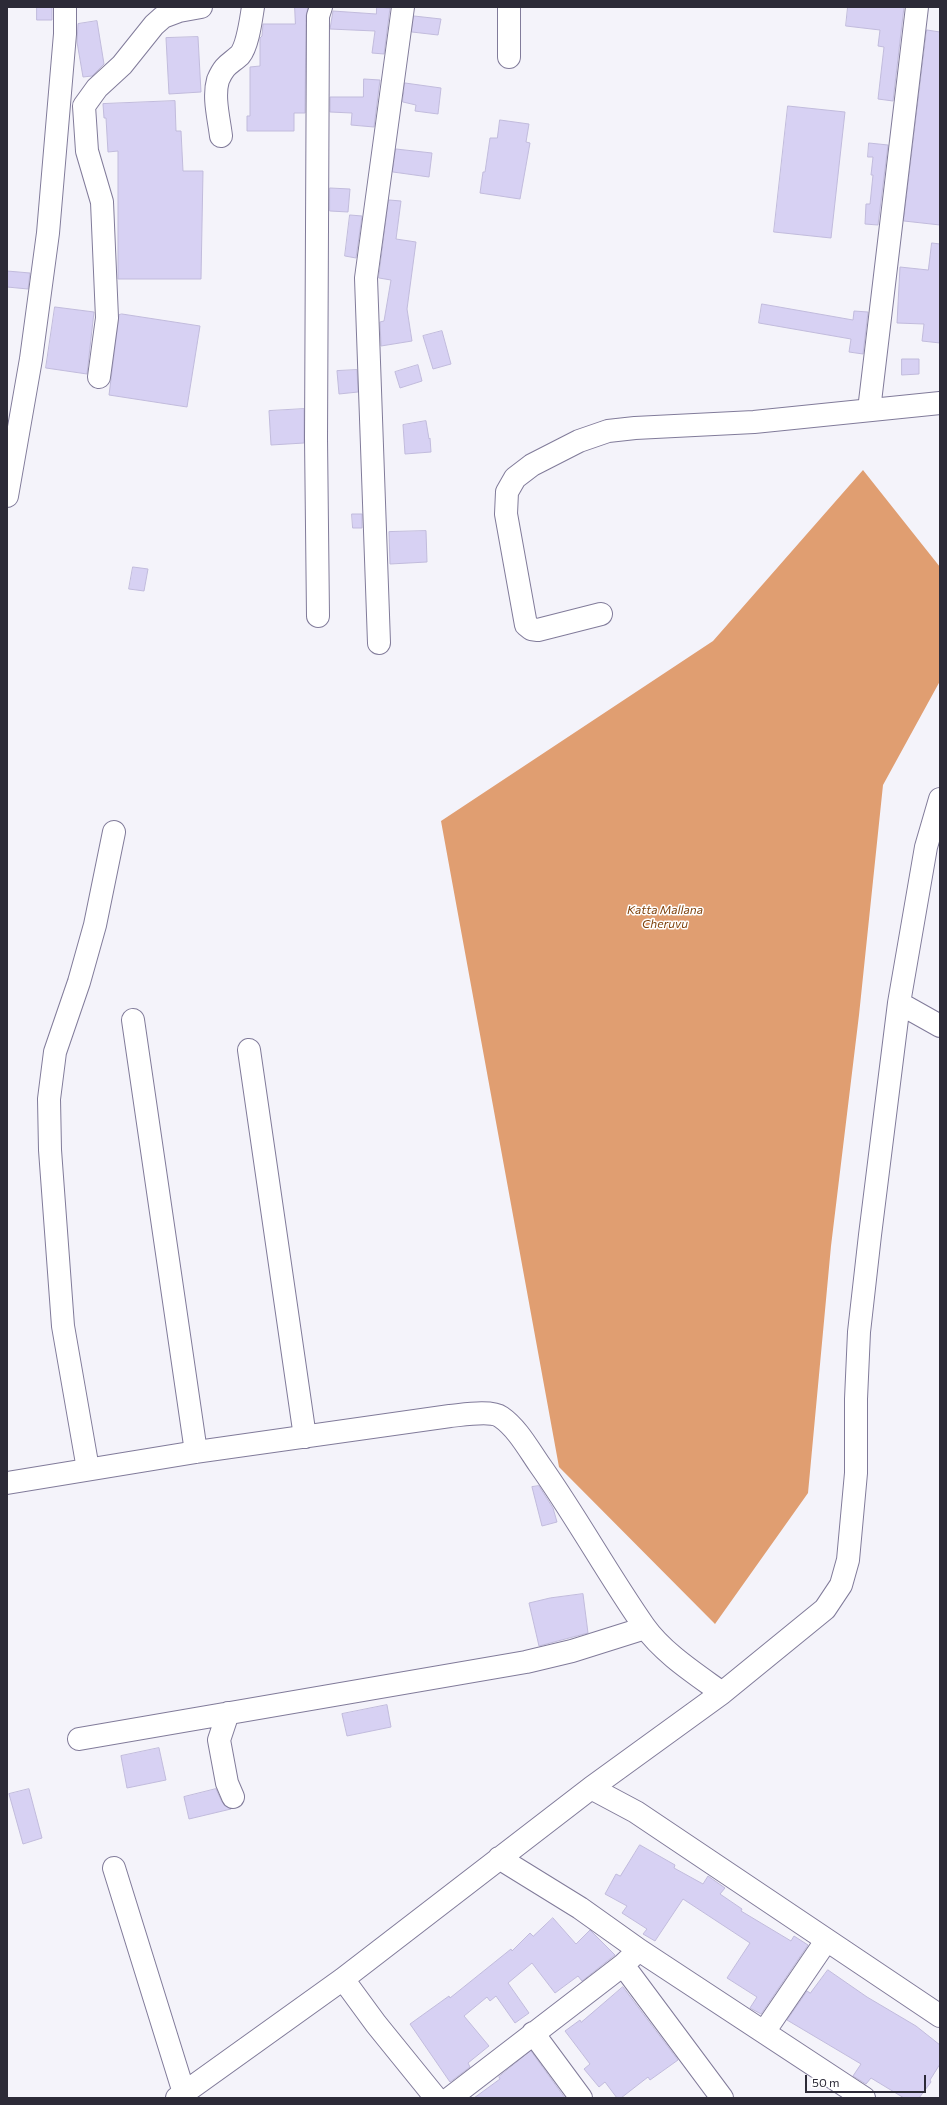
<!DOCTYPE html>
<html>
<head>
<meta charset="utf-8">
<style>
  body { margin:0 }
  #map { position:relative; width:947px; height:2105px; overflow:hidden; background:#f4f3fa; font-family:Commissioner,sans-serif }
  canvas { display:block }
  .frame { position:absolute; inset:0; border:8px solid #2c2a37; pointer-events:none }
  .scale { position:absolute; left:805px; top:2075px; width:121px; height:18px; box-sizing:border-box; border:2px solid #2c2a37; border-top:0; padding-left:5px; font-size:12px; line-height:14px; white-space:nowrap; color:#2c2a37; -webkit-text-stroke:3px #fff; paint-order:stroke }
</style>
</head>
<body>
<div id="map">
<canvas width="947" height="2105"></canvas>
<div class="frame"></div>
<div class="scale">50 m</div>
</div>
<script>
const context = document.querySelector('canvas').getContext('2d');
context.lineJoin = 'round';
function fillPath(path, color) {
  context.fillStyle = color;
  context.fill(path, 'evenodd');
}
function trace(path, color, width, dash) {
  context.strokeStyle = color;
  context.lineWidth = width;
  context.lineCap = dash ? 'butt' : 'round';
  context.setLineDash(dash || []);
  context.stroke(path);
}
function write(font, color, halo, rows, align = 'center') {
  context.font = font + ' Commissioner,sans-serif';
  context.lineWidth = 3;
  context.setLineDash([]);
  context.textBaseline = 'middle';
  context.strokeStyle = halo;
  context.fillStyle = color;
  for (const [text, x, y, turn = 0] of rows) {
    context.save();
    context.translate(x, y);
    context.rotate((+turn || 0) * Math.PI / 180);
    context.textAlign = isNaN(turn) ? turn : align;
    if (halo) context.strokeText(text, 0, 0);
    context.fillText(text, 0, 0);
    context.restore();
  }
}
fillPath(new Path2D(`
  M863,470L940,567V681L883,785L859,1015L831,1246L808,1493L715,1624L559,1467L441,821L713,641Z`), '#e09e71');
const building = new Path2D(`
  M37,7H52V20H37Z
  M295,7H308L306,16L305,113H294V131H247V116H250V67L260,66V38L262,36L263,24H295Z
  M377,7L390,8L384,54L372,53L375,31L330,29L333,11L376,14Z
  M848,7H904L893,101L878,99L884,47L878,46L880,30L846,26Z
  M414,16L441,19L438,35L412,32Z
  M97,21L104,64L92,76L83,77L77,42L78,24Z
  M927,30L940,32V225L904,221Z
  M198,37L201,92L169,94L166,38Z
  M364,79L380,80L374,127L351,125L352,113L330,112V97H363Z
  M405,83L441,88L438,114L415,111L416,105L403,102Z
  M175,101L176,131H181L183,171H203L201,279H118V151L108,152L106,118H104L103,104Z
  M788,106L845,112L831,238L774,232Z
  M500,120L529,124L526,142L530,143L520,199L480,193L483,172H485L490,138H497Z
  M869,143L888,145L878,225L865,224L866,204H870L873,175H871L873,157H868Z
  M396,149L432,153L429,177L393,172Z
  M330,188L350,189L348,212L330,211Z
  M389,200L401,201L396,239L416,242L407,309L412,341L381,346L380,322L384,321L391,280L379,278Z
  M350,215L362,216L356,258L345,256Z
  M932,243L940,244V343L922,341L924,324L897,323L900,267L928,270Z
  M7,271L30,273L28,289L7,287Z
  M762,304L853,320L854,311L868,312L863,354L849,352L851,339L759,323Z
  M55,307L94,312L87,374L46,368Z
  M122,314L200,326L187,407L109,395L119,315Z
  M442,331L451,364L433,369L423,336Z
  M902,359H919V374L902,375Z
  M418,365L422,381L400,388L395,372Z
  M357,370L358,392L339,394L337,371Z
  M304,409V443L271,445L269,411Z
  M426,421L429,439L430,438L431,452L405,454L403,425Z
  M352,514H362V528H353Z
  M426,531L427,562L390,564L389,532Z
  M133,567L148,569L144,591L129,589Z
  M539,1486L553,1508L557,1522L542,1526L532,1487Z
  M583,1594L588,1633L539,1646L529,1603L550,1598Z
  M387,1705L391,1727L347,1736L342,1714Z
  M159,1748L166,1780L127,1788L121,1756Z
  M29,1789L42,1838L23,1844L9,1794Z
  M216,1789L222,1802L231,1809L189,1819L184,1797Z
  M640,1845L675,1865L674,1868L703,1884L708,1876L725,1888L720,1894L742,1909L741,1911L791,1941L794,1936L808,1945L761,2014L750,2008L757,1997L727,1978L750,1943L683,1899L655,1941L643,1934L647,1929L622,1913L627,1906L605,1894L616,1874L620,1876Z
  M553,1918L576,1944L590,1930L615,1955L582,1981L578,1976L555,1993L532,1963L508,1983L529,2013L515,2023L496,1996L490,2001L487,1997L464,2016L489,2046L468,2063L470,2067L450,2082L410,2024L449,1996L450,1998L511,1949L512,1951L530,1933L533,1936Z
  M828,1970L867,1997L916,2026L940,2045V2064L930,2080L931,2082L919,2098H904L871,2078L866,2084L853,2076L861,2064L787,2020L807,1991L810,1993Z
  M623,1987L678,2060L650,2080L648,2077L621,2098H617L605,2082L599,2087L584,2069L590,2064L565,2031L580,2020L581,2022Z
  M531,2051L565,2098H474L500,2079L499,2077Z`);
fillPath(building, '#d7d1f3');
trace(building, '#c1bbdc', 1);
const minor = new Path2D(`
  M509,7V57
  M221,136C219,119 213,97 218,80C225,64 229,65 240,55C248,45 251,19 253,7
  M99,377L107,318L102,202L87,151L84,106L97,88L122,65L154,25L163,17L179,11L201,7
  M869,410L917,7
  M7,496L31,359L48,233L65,34V7
  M601,614L538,630L531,629L526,625L506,514L507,492L515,478L532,465L579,441L608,431L635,428L754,422L940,403
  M318,616L316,438L318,16L321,7
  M379,643L366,278L403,7
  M899,1003L940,1026
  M133,1020L196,1452
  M249,1050L305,1437
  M88,1469L63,1326L50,1150L49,1099L55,1052L79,982L95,925L114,832
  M7,1483L196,1452L450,1416C462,1415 491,1410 501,1417C517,1428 528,1448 539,1464C576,1516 607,1573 644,1626C663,1653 696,1674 722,1693
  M228,1713L219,1740L227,1783L233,1797
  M79,1739L526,1662L572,1651L645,1628
  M591,1788L636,1812L940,2016
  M499,1858L580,1908L639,1950L864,2098
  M114,1868L184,2093
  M623,1965L722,2098
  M343,1979L376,2024L436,2098
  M764,2032L826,1941
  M533,2033L581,2098
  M177,2098L343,1979L591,1788L722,1693L825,1609L841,1585L848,1560L856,1473V1399L859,1332L870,1235L899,1003L926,847L940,799
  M450,2098L623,1965L639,1950`);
trace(minor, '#817b9a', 24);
trace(minor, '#fff', 22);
write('italic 12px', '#7e410b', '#fff', [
  ["Katta Mallana",665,910],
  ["Cheruvu",665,924]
]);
</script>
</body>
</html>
